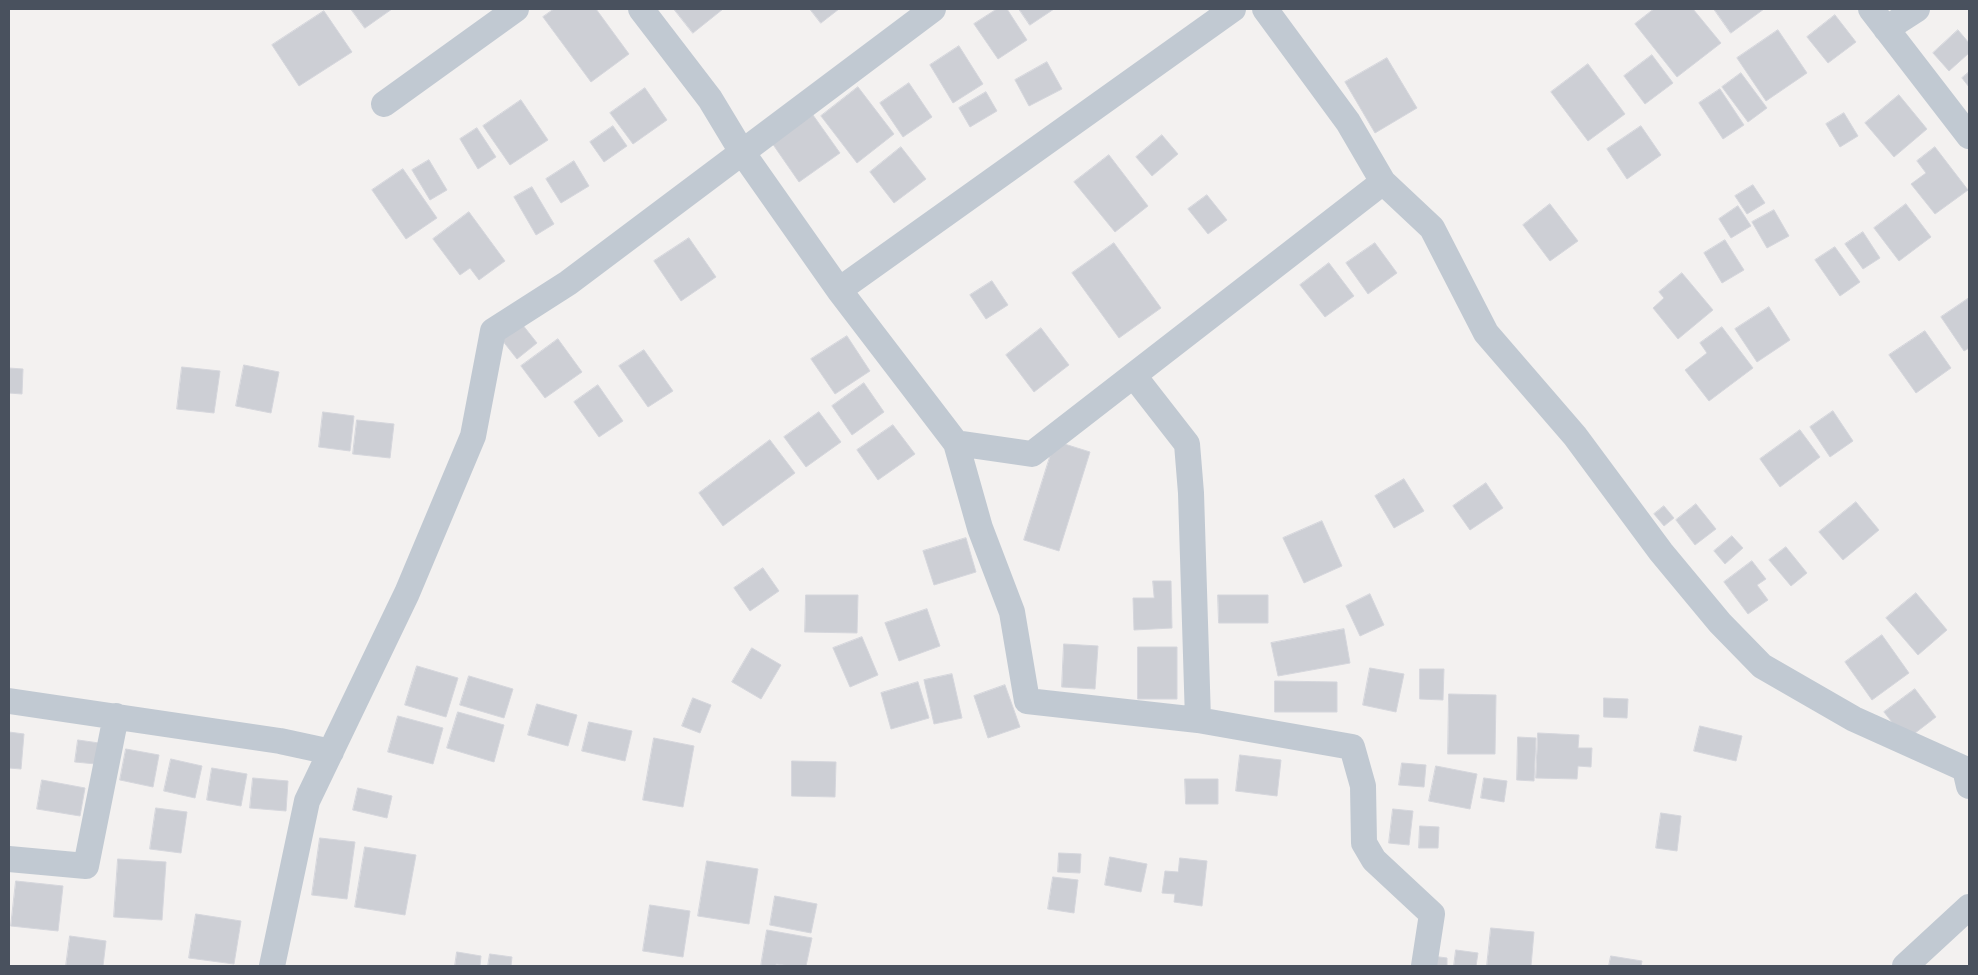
<!DOCTYPE html>
<html>
<head>
<meta charset="utf-8">
<style>
  body { margin:0 }
  #map { position:relative; width:1978px; height:975px; overflow:hidden; background:#f3f1f0; font-family:"Golos Text",sans-serif }
  canvas { display:block }
  .frame { position:absolute; inset:0; border:10px solid #49515e; pointer-events:none }
</style>
</head>
<body>
<div id="map">
<canvas width="1978" height="975"></canvas>
<div class="frame"></div>
</div>
<script>
const context = document.querySelector('canvas').getContext('2d');
context.lineJoin = 'round';
function fillPath(path, color) {
  context.fillStyle = color;
  context.fill(path, 'evenodd');
}
function trace(path, color, width, dash) {
  context.strokeStyle = color;
  context.lineWidth = width;
  context.lineCap = dash ? 'butt' : 'round';
  context.setLineDash(dash || []);
  context.stroke(path);
}
const building = new Path2D(`
  M351,9H392L365,28Z
  M554,9H596L629,54L591,82L543,17Z
  M674,9H723L693,33Z
  M810,9H839L821,23Z
  M997,9H1007L1027,40L998,59L974,24Z
  M1019,9H1054L1030,25Z
  M1654,9H1693L1721,43L1677,77L1635,24Z
  M1714,9H1764L1731,33Z
  M324,11L352,52L299,86L272,45Z
  M1835,15L1856,42L1828,63L1807,37Z
  M1778,30L1807,73L1766,101L1737,58Z
  M1958,30L1969,43V53L1949,71L1933,53Z
  M959,46L983,84L953,103L930,65Z
  M1652,55L1673,83L1645,104L1624,76Z
  M1387,58L1417,108L1375,133L1345,82Z
  M1047,62L1062,89L1029,106L1015,80Z
  M1588,64L1625,114L1588,141L1551,92Z
  M1969,72V87L1962,78Z
  M1741,73L1767,108L1748,122L1722,87Z
  M909,83L932,117L903,137L880,103Z
  M858,87L894,134L857,163L821,116Z
  M645,88L667,120L633,144L610,113Z
  M1720,89L1744,125L1723,139L1699,103Z
  M986,92L997,111L970,127L959,108Z
  M1899,95L1927,129L1894,157L1865,123Z
  M521,100L548,140L510,165L483,126Z
  M1844,113L1858,136L1840,147L1826,124Z
  M813,115L840,153L799,182L772,143Z
  M613,126L627,146L604,162L590,142Z
  M1641,126L1661,155L1627,179L1607,149Z
  M477,128L496,157L478,169L460,139Z
  M1162,135L1178,154L1152,176L1136,157Z
  M901,147L926,179L894,203L870,172Z
  M1935,147L1968,190L1935,214L1911,184L1926,173L1917,161Z
  M1109,155L1148,206L1115,232L1074,182Z
  M429,160L447,190L430,200L412,170Z
  M574,161L589,186L561,203L546,179Z
  M403,169L437,218L406,239L372,190Z
  M1753,185L1765,203L1747,214L1735,196Z
  M532,187L554,224L536,235L514,197Z
  M1207,195L1227,220L1208,234L1188,209Z
  M1550,204L1578,241L1550,261L1523,225Z
  M1906,204L1931,237L1899,261L1874,228Z
  M1738,206L1751,226L1731,238L1719,219Z
  M1774,210L1789,236L1767,248L1752,222Z
  M469,212L505,261L479,280L470,268L460,275L433,239Z
  M1863,232L1880,258L1863,269L1845,244Z
  M689,238L716,277L681,301L654,261Z
  M1725,240L1744,270L1722,283L1704,253Z
  M1114,243L1161,308L1119,338L1072,273Z
  M1375,243L1397,273L1368,294L1346,263Z
  M1835,247L1860,282L1840,296L1815,260Z
  M1329,263L1354,296L1325,317L1300,285Z
  M1682,273L1713,310L1678,339L1653,308L1664,298L1659,292Z
  M992,281L1008,305L986,319L970,295Z
  M1969,298V348L1964,351L1941,317Z
  M1769,307L1790,340L1757,362L1735,329Z
  M522,324L537,343L517,359L502,340Z
  M1722,327L1753,368L1709,401L1685,370L1707,353L1700,343Z
  M1041,328L1069,365L1034,392L1006,355Z
  M1925,331L1951,368L1916,393L1889,355Z
  M847,336L870,371L835,394L811,359Z
  M558,339L582,372L545,398L521,366Z
  M644,350L673,391L648,407L619,366Z
  M244,365L279,372L271,413L236,406Z
  M182,367L220,371L214,413L177,409Z
  M9,368L23,369L22,394L9,393Z
  M864,383L884,412L852,435L832,406Z
  M598,385L623,421L599,437L574,402Z
  M1833,411L1853,441L1830,457L1810,427Z
  M323,412L354,416L350,451L319,447Z
  M819,412L841,442L806,467L784,437Z
  M357,420L394,424L390,458L353,454Z
  M893,425L915,454L878,480L857,450Z
  M1800,430L1820,457L1780,487L1760,459Z
  M770,440L795,473L723,526L699,493Z
  M1055,441L1090,452L1059,551L1024,540Z
  M1404,479L1424,511L1394,528L1375,496Z
  M1486,483L1503,508L1470,530L1453,506Z
  M1856,502L1879,530L1843,560L1819,532Z
  M1696,504L1716,529L1695,545L1676,520Z
  M1664,506L1674,518L1664,526L1654,514Z
  M1322,521L1342,566L1304,583L1283,538Z
  M1732,536L1743,548L1725,564L1714,551Z
  M966,538L976,572L934,585L923,551Z
  M1786,547L1807,573L1791,586L1769,560Z
  M1752,561L1766,579L1757,585L1768,600L1748,614L1724,582Z
  M763,568L779,591L750,611L734,588Z
  M1153,581H1171L1172,628L1134,630L1133,598H1154Z
  M1916,593L1947,630L1918,655L1886,618Z
  M1370,594L1384,625L1360,636L1346,606Z
  M806,595H858L857,633L805,632Z
  M1218,595H1268V623H1219Z
  M927,609L940,646L899,661L885,623Z
  M1344,629L1350,663L1278,676L1271,643Z
  M1882,635L1909,673L1872,700L1845,662Z
  M862,637L878,675L850,687L833,648Z
  M1064,644L1098,646L1095,689L1062,687Z
  M1138,647H1177V699H1138Z
  M752,648L781,665L761,699L732,682Z
  M417,666L458,678L446,717L405,705Z
  M1370,668L1404,674L1396,712L1363,705Z
  M1420,669H1444L1443,700L1420,699Z
  M952,674L962,718L934,724L924,680Z
  M469,676L513,689L504,718L460,705Z
  M1275,681L1337,682V712H1275Z
  M918,682L929,718L891,729L881,693Z
  M1005,685L1020,727L988,738L974,696Z
  M1915,689L1936,717L1906,740L1884,712Z
  M1449,694L1496,695L1495,754H1448Z
  M693,698L711,705L700,733L682,726Z
  M1604,698L1628,699L1627,718L1604,717Z
  M537,704L577,715L568,746L528,735Z
  M458,712L504,725L494,762L447,748Z
  M398,716L443,728L433,764L388,752Z
  M589,722L632,731L625,761L582,751Z
  M1700,726L1742,736L1736,761L1694,751Z
  M9,732L24,734L21,769L9,768Z
  M1538,733L1579,735L1578,748H1592L1591,767L1578,766L1577,779L1536,778Z
  M1518,737L1536,738L1534,781L1517,780Z
  M654,738L694,746L683,807L643,800Z
  M78,740L99,743L96,764L75,762Z
  M126,749L159,755L153,787L120,780Z
  M1240,755L1281,760L1277,796L1236,791Z
  M171,759L202,766L195,798L164,791Z
  M792,761L836,762L835,797L792,796Z
  M1402,763L1426,765L1424,787L1399,785Z
  M1436,766L1477,774L1470,809L1429,801Z
  M212,768L247,774L241,806L207,800Z
  M253,778L288,781L286,811L250,808Z
  M1484,778L1507,781L1504,802L1481,798Z
  M1185,779H1218V804H1186Z
  M42,780L85,788L80,816L37,809Z
  M358,788L392,796L387,818L353,810Z
  M156,808L187,812L181,853L150,849Z
  M1393,809L1413,811L1409,845L1389,843Z
  M1661,813L1681,816L1677,851L1656,848Z
  M1420,826L1439,827L1438,848H1419Z
  M320,838L355,842L347,899L312,895Z
  M365,847L416,855L405,915L355,907Z
  M1059,853L1081,854L1080,873L1058,872Z
  M1110,857L1147,864L1141,892L1105,885Z
  M1180,858L1207,861L1202,906L1174,902L1175,894L1162,893L1165,871L1178,872Z
  M118,859L166,862L162,920L114,917Z
  M707,861L758,869L749,924L698,916Z
  M1053,877L1078,880L1074,913L1048,909Z
  M16,881L63,886L58,931L11,926Z
  M775,896L817,904L811,933L770,925Z
  M650,905L690,911L683,957L643,951Z
  M196,914L241,921L234,964L189,958Z
  M1491,928L1534,932L1531,966H1487Z
  M767,930L812,938L806,966H791L776,964V966H761Z
  M70,936L106,941L103,966H66Z
  M1456,950L1478,953L1476,966H1454Z
  M457,952L481,956L480,966H455Z
  M490,954L512,957L511,966H488Z
  M1432,956L1447,958V966H1431Z
  M1611,956L1642,961L1641,966H1609Z`);
fillPath(building, '#cdcfd5');
trace(building, '#d5d6dc', 1);
trace(new Path2D(`
  M641,9L710,99L742,152L839,290L956,443L980,528L1012,612L1027,701L1198,720L1352,747L1363,786L1364,843L1374,860L1432,914L1424,966
  M1265,9L1348,122L1383,182L1432,228L1486,333L1575,436L1661,552L1720,623L1762,666L1854,719L1965,769L1969,786
  M1871,9L1969,136
  M1886,29L1917,9
  M384,104L516,9
  M839,290L1233,9
  M1134,376L1187,444L1191,493L1198,720
  M956,443L1032,454L1383,182
  M9,701L280,741L331,752
  M9,859L86,866L116,716
  M272,966L307,801L407,593L473,436L493,331L568,283L933,9
  M1905,966L1969,907`), '#c1c9d2', 26);
</script>
</body>
</html>
